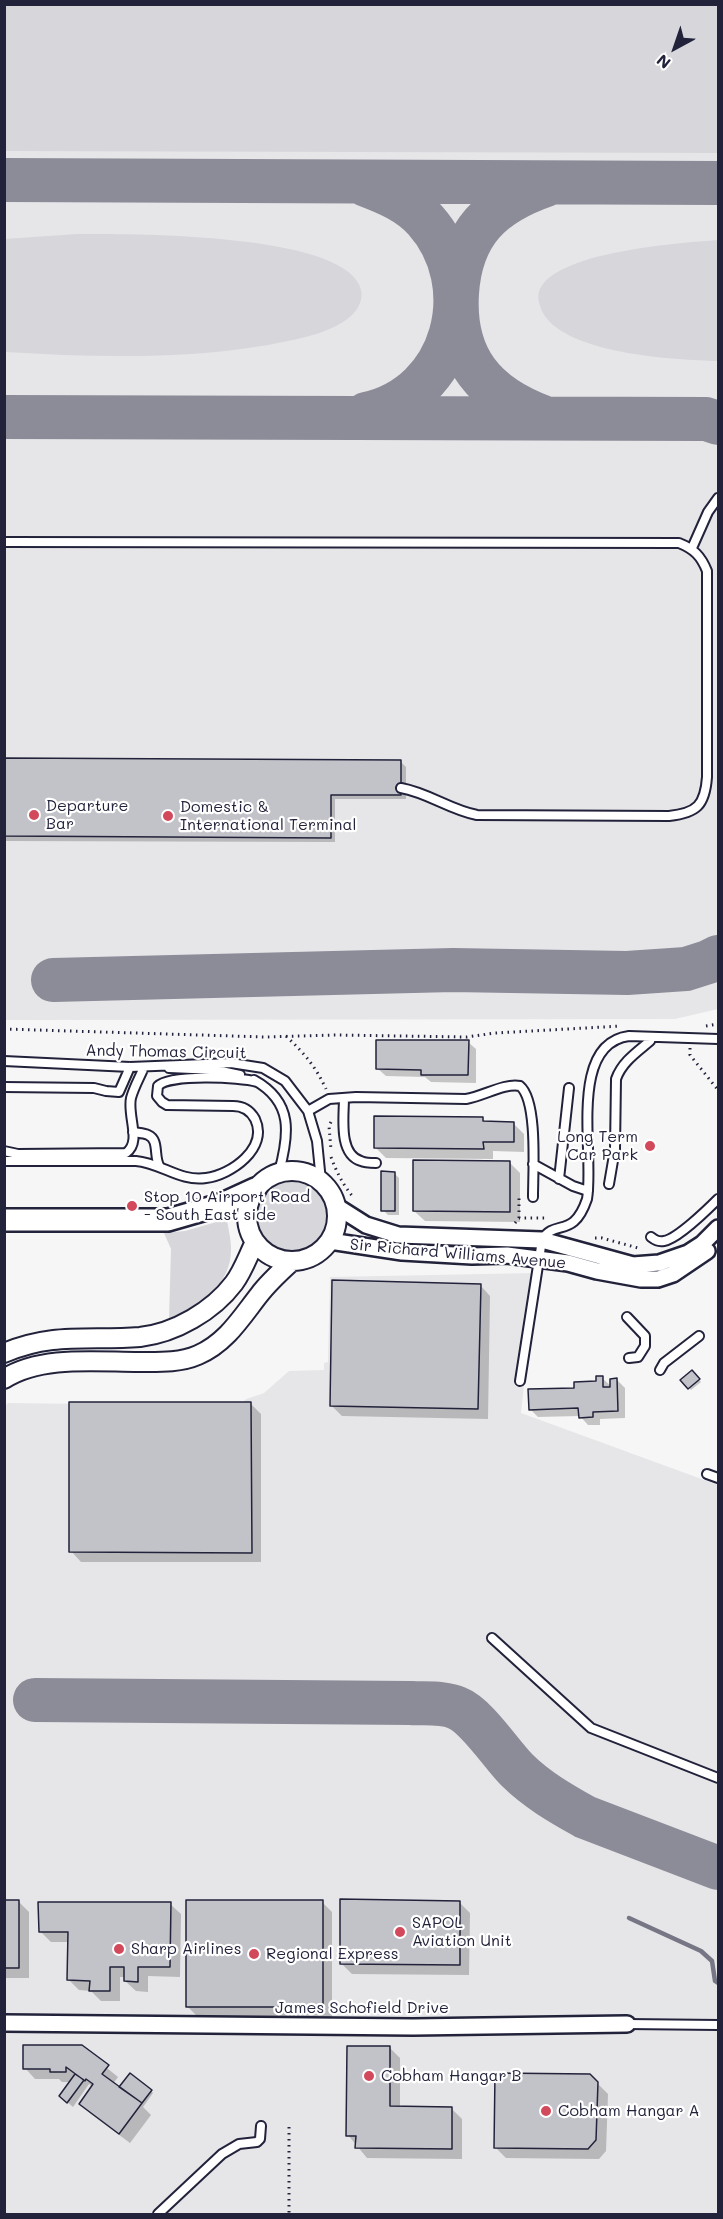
<!DOCTYPE html>
<html>
<head>
<meta charset="utf-8">
<style>
  body { margin:0 }
  #map { position:relative; width:723px; height:2219px; overflow:hidden; background:#f6f6f7; font-family:Mali,sans-serif }
  canvas { display:block }
  .frame { position:absolute; inset:0; border:6px solid #22223b; pointer-events:none }
  .north { position:absolute; left:645px; top:18px; width:60px; height:60px; -webkit-text-stroke:4px #fff; paint-order:stroke; rotate:220deg; font-size:16px; font-weight:700; line-height:24px; text-align:center; color:#22223b }
  .north::after { content:''; display:block; margin:auto; width:21px; height:27px; background:#22223b; clip-path:polygon(50% 0,100% 100%,50% 72%,0 100%) }
</style>
</head>
<body>
<div id="map">
<canvas width="723" height="2219"></canvas>
<div class="frame"></div>
<div class="north">N</div>
</div>
<script>
const context = document.querySelector('canvas').getContext('2d');
context.lineJoin = 'round';
function fillPath(path, color) {
  context.fillStyle = color;
  context.fill(path, 'evenodd');
}
function trace(path, color, width, dash) {
  context.strokeStyle = color;
  context.lineWidth = width;
  context.lineCap = dash ? 'butt' : 'round';
  context.setLineDash(dash || []);
  context.stroke(path);
}
function write(font, color, halo, rows, align = 'center') {
  context.font = font + ' Mali,sans-serif';
  context.lineWidth = 4.5;
  context.setLineDash([]);
  context.textBaseline = 'middle';
  context.strokeStyle = halo;
  context.fillStyle = color;
  for (const [text, x, y, turn = 0] of rows) {
    context.save();
    context.translate(x, y);
    context.rotate((+turn || 0) * Math.PI / 180);
    context.textAlign = isNaN(turn) ? turn : align;
    if (halo) context.strokeText(text, 0, 0);
    context.fillText(text, 0, 0);
    context.restore();
  }
}
fillPath(new Path2D(`
  M4,5H718V1009L675,1019L5,1020Z
  M536,1273L521,1413L718,1485V2214H5V1406L8,1403L240,1406L246,1399L264,1393L289,1371L324,1370V1363L328,1362L330,1277Z`), '#e6e6e9');
fillPath(new Path2D(`
  M5,4L718,5V153L5,151Z
  M77,234C127,234 348,232 361,290C364,302 355,314 346,320C324,335 294,340 268,345C181,360 92,357 5,352V239Z
  M718,240V361C675,360 566,354 543,313C539,305 536,295 541,287C563,251 679,243 718,240Z
  M256 1216a35 35 0 1 1 70 0a35 35 0 1 1-70 0Z
  M227,1219C228,1228 231,1238 231,1248C232,1284 200,1307 169,1319L171,1249L164,1233L185,1231Z`), '#d7d7db');
fillPath(new Path2D(`
  M4,760L401,762L406,767V799H335V842L4,841Z
  M468,1042L476,1049V1083L431,1082L425,1077L386,1076L378,1069Z
  M482,1118L487,1123H513L524,1134V1152L493,1151V1159L386,1158L376,1148Z
  M509,1162L520,1173V1222L425,1221L414,1211Z
  M394,1173L399,1178V1215H388L383,1210Z
  M480,1285L490,1296L488,1419L342,1416L331,1405Z
  M692,1372L701,1382L691,1390L682,1380Z
  M602,1378L611,1386L617,1380L625,1388V1418L600,1419V1425H588L580,1416L538,1417L530,1409L575,1389L597,1382Z
  M251,1404L261,1414V1562H81L71,1551Z
  M4,1902H19L29,1912V1978H4Z
  M322,1902L332,1912V2017H198L187,2006Z
  M459,1902L470,1913L469,1975L352,1974L341,1963Z
  M170,1904L181,1914L180,1977L148,1976V1992L136,1991L125,1981V1977H120V2001H101L91,1991L79,1990L69,1980V1942H51L40,1931Z
  M81,2047L118,2077L113,2084L125,2093L151,2091L153,2093L143,2107L151,2115L130,2143L91,2114L80,2104L93,2087L89,2084L73,2107L66,2101L72,2082H62L59,2079H35L25,2068Z
  M390,2048L400,2058V2108H451L462,2119V2159L367,2158L348,2135Z
  M590,2076L608,2094L606,2151L599,2159L506,2158L496,2148Z`), '#0003');
trace(new Path2D(`
  M629,1918L701,1951L712,1961L715,1981L718,1983`), '#767685', 4.5);
trace(new Path2D(`
  M4,180L718,183
  M366,185C387,193 409,202 425,220C483,285 455,395 366,414
  M4,417L706,419L718,423
  M543,417C484,395 453,358 457,293C461,233 491,204 546,185
  M53,980L453,970L627,973L686,969L708,962L718,957
  M35,1700L411,1703C425,1704 444,1702 457,1708C477,1716 501,1754 517,1770C537,1790 562,1804 585,1817L718,1868`), '#8c8c99', 44);
const building = new Path2D(`
  M4,758L401,760V795H331V838L4,836Z
  M376,1040H469L468,1075H421V1070L376,1069Z
  M374,1116L483,1117V1121L514,1122V1142H483L484,1149L374,1148Z
  M413,1160L510,1161V1212L413,1211Z
  M381,1171L395,1172V1211H381Z
  M332,1280L481,1284L478,1409L330,1406Z
  M692,1370L700,1379L688,1389L680,1380Z
  M596,1376H603V1387H610V1379L617,1378L618,1411L593,1412V1417L579,1418L578,1408L529,1410L528,1389L574,1388V1382L596,1381Z
  M69,1402H251L252,1553L69,1552Z
  M340,1899L460,1901V1965L340,1964Z
  M4,1900H19V1968H4Z
  M186,1900H323V2007H186Z
  M38,1902H171L170,1967H138V1982L124,1981V1967H110V1991H89L90,1981L67,1980L68,1932H39Z
  M23,2045H82L109,2065L102,2074L142,2103L119,2134L79,2104L93,2084L86,2079L85,2081L66,2067V2072H50V2069H23Z
  M347,2046H390V2106L452,2107V2149L355,2148L356,2136H346Z
  M130,2073L152,2090L142,2103L119,2087Z
  M495,2073L590,2074L598,2082L596,2140L588,2149L494,2148Z
  M75,2074L84,2080L67,2103L59,2096Z`);
fillPath(building, '#c2c2c9');
trace(building, '#22223b', 1.5);
const service = new Path2D(`
  M4,542L679,543C694,549 701,556 707,571V777C705,805 697,813 669,816L477,815C450,810 429,793 401,788
  M692,548L708,512L718,498
  M4,1061L130,1067L231,1063L263,1068L285,1081L308,1111L317,1141L321,1181
  M169,1068L216,1070L240,1075
  M254,1080C294,1102 289,1135 279,1172
  M4,1087L94,1088L106,1091L119,1092L130,1067
  M344,1098C344,1116 338,1154 361,1161C365,1163 371,1163 376,1163
  M308,1111L329,1099L356,1097L466,1099C484,1096 504,1083 520,1086C538,1101 533,1172 533,1197
  M133,1132C138,1133 144,1133 148,1135C160,1140 153,1158 160,1167
  M4,1151L18,1154L126,1153C142,1142 127,1116 131,1098C134,1087 140,1077 144,1067
  M4,1161H136C161,1163 180,1182 206,1178C231,1175 269,1148 255,1119C250,1110 243,1106 233,1106L167,1105L162,1102L157,1096L158,1086C169,1074 240,1077 257,1082
  M533,1164L573,1186L588,1191
  M559,1179L569,1088
  M609,1184L615,1149L616,1079C622,1062 637,1052 650,1041
  M651,1237C655,1240 658,1242 664,1241C677,1239 708,1209 718,1199
  M627,1317L645,1336V1346L638,1357L629,1358
  M660,1370L664,1363L699,1336
  M520,1381L542,1240C555,1218 573,1240 587,1199C595,1155 567,1044 629,1036L718,1039
  M707,1474L718,1478
  M492,1638L591,1728L718,1778
  M627,2024L718,2025
  M158,2214L222,2154L239,2144L257,2142L260,2139L261,2126`);
const minor = new Path2D(`
  M336,1206L366,1225L398,1235L542,1240L633,1265L659,1263L688,1253L702,1244L718,1228
  M330,1241L402,1252L472,1256L507,1255L568,1263L597,1271L641,1279H658L673,1274L707,1251
  M4,2023L413,2027L627,2024`);
const tertiary = new Path2D(`
  M247 1216a45 45 0 1 1 90 0a45 45 0 1 1-90 0Z
  M4,1353C53,1332 90,1341 140,1337C175,1333 213,1311 234,1283C243,1271 248,1256 255,1242
  M4,1379C41,1355 98,1362 139,1362C158,1362 180,1363 198,1355C226,1343 241,1318 259,1295C268,1283 280,1272 291,1262`);
const secondary = new Path2D(`
  M4,1220H168L220,1205L255,1189`);
trace(service, '#22223b', 12);
trace(minor, '#22223b', 20);
trace(tertiary, '#22223b', 22);
trace(secondary, '#22223b', 26);
trace(new Path2D(`
  M706,1026L718,1024
  M4,1029L265,1037L335,1035L467,1037L495,1033L621,1026
  M286,1036C304,1053 316,1067 326,1089
  M690,1048V1055L718,1090
  M331,1122L329,1126L331,1150
  M331,1157C337,1173 343,1185 354,1198
  M519,1218V1198
  M515,1223L519,1218H548
  M595,1238H602L638,1248
  M289,2127V2214`), '#22223b', 3, [1.5, 4.5]);
trace(service, '#fff', 8);
trace(minor, '#fff', 15);
trace(tertiary, '#fff', 18);
trace(secondary, '#fff', 21);
for (const [x, y, r, color] of [
  [34,815,6,"#d1495b"],
  [168,816,6,"#d1495b"],
  [650,1146,6,"#d1495b"],
  [132,1206,6,"#d1495b"],
  [400,1932,6,"#d1495b"],
  [119,1949,6,"#d1495b"],
  [254,1954,6,"#d1495b"],
  [369,2076,6,"#d1495b"],
  [546,2111,6,"#d1495b"]
]) {
  const dot = new Path2D();
  dot.arc(x, y, r, 0, 2 * Math.PI);
  context.fillStyle = color;
  context.fill(dot);
  trace(dot, '#fff', 2);
}
write('16px', '#22223b', '#fff', [
  ["Departure",46,806],
  ["Bar",46,824],
  ["Domestic &",180,807],
  ["International Terminal",180,825],
  ["Long Term",638,1137,"right"],
  ["Car Park",638,1155,"right"],
  ["Stop 10 Airport Road",144,1197],
  ["- South East side",144,1215],
  ["SAPOL",412,1923],
  ["Aviation Unit",412,1941],
  ["Sharp Airlines",131,1949],
  ["Regional Express",266,1954],
  ["Cobham Hangar B",381,2076],
  ["Cobham Hangar A",558,2111]
], 'left');
write('16px', '#22223b', '#fff', [
  ["Andy Thomas Circuit",166,1052,1],
  ["Sir Richard Williams Avenue",458,1254,5],
  ["James Schofield Drive",362,2008]
]);
</script>
</body>
</html>
